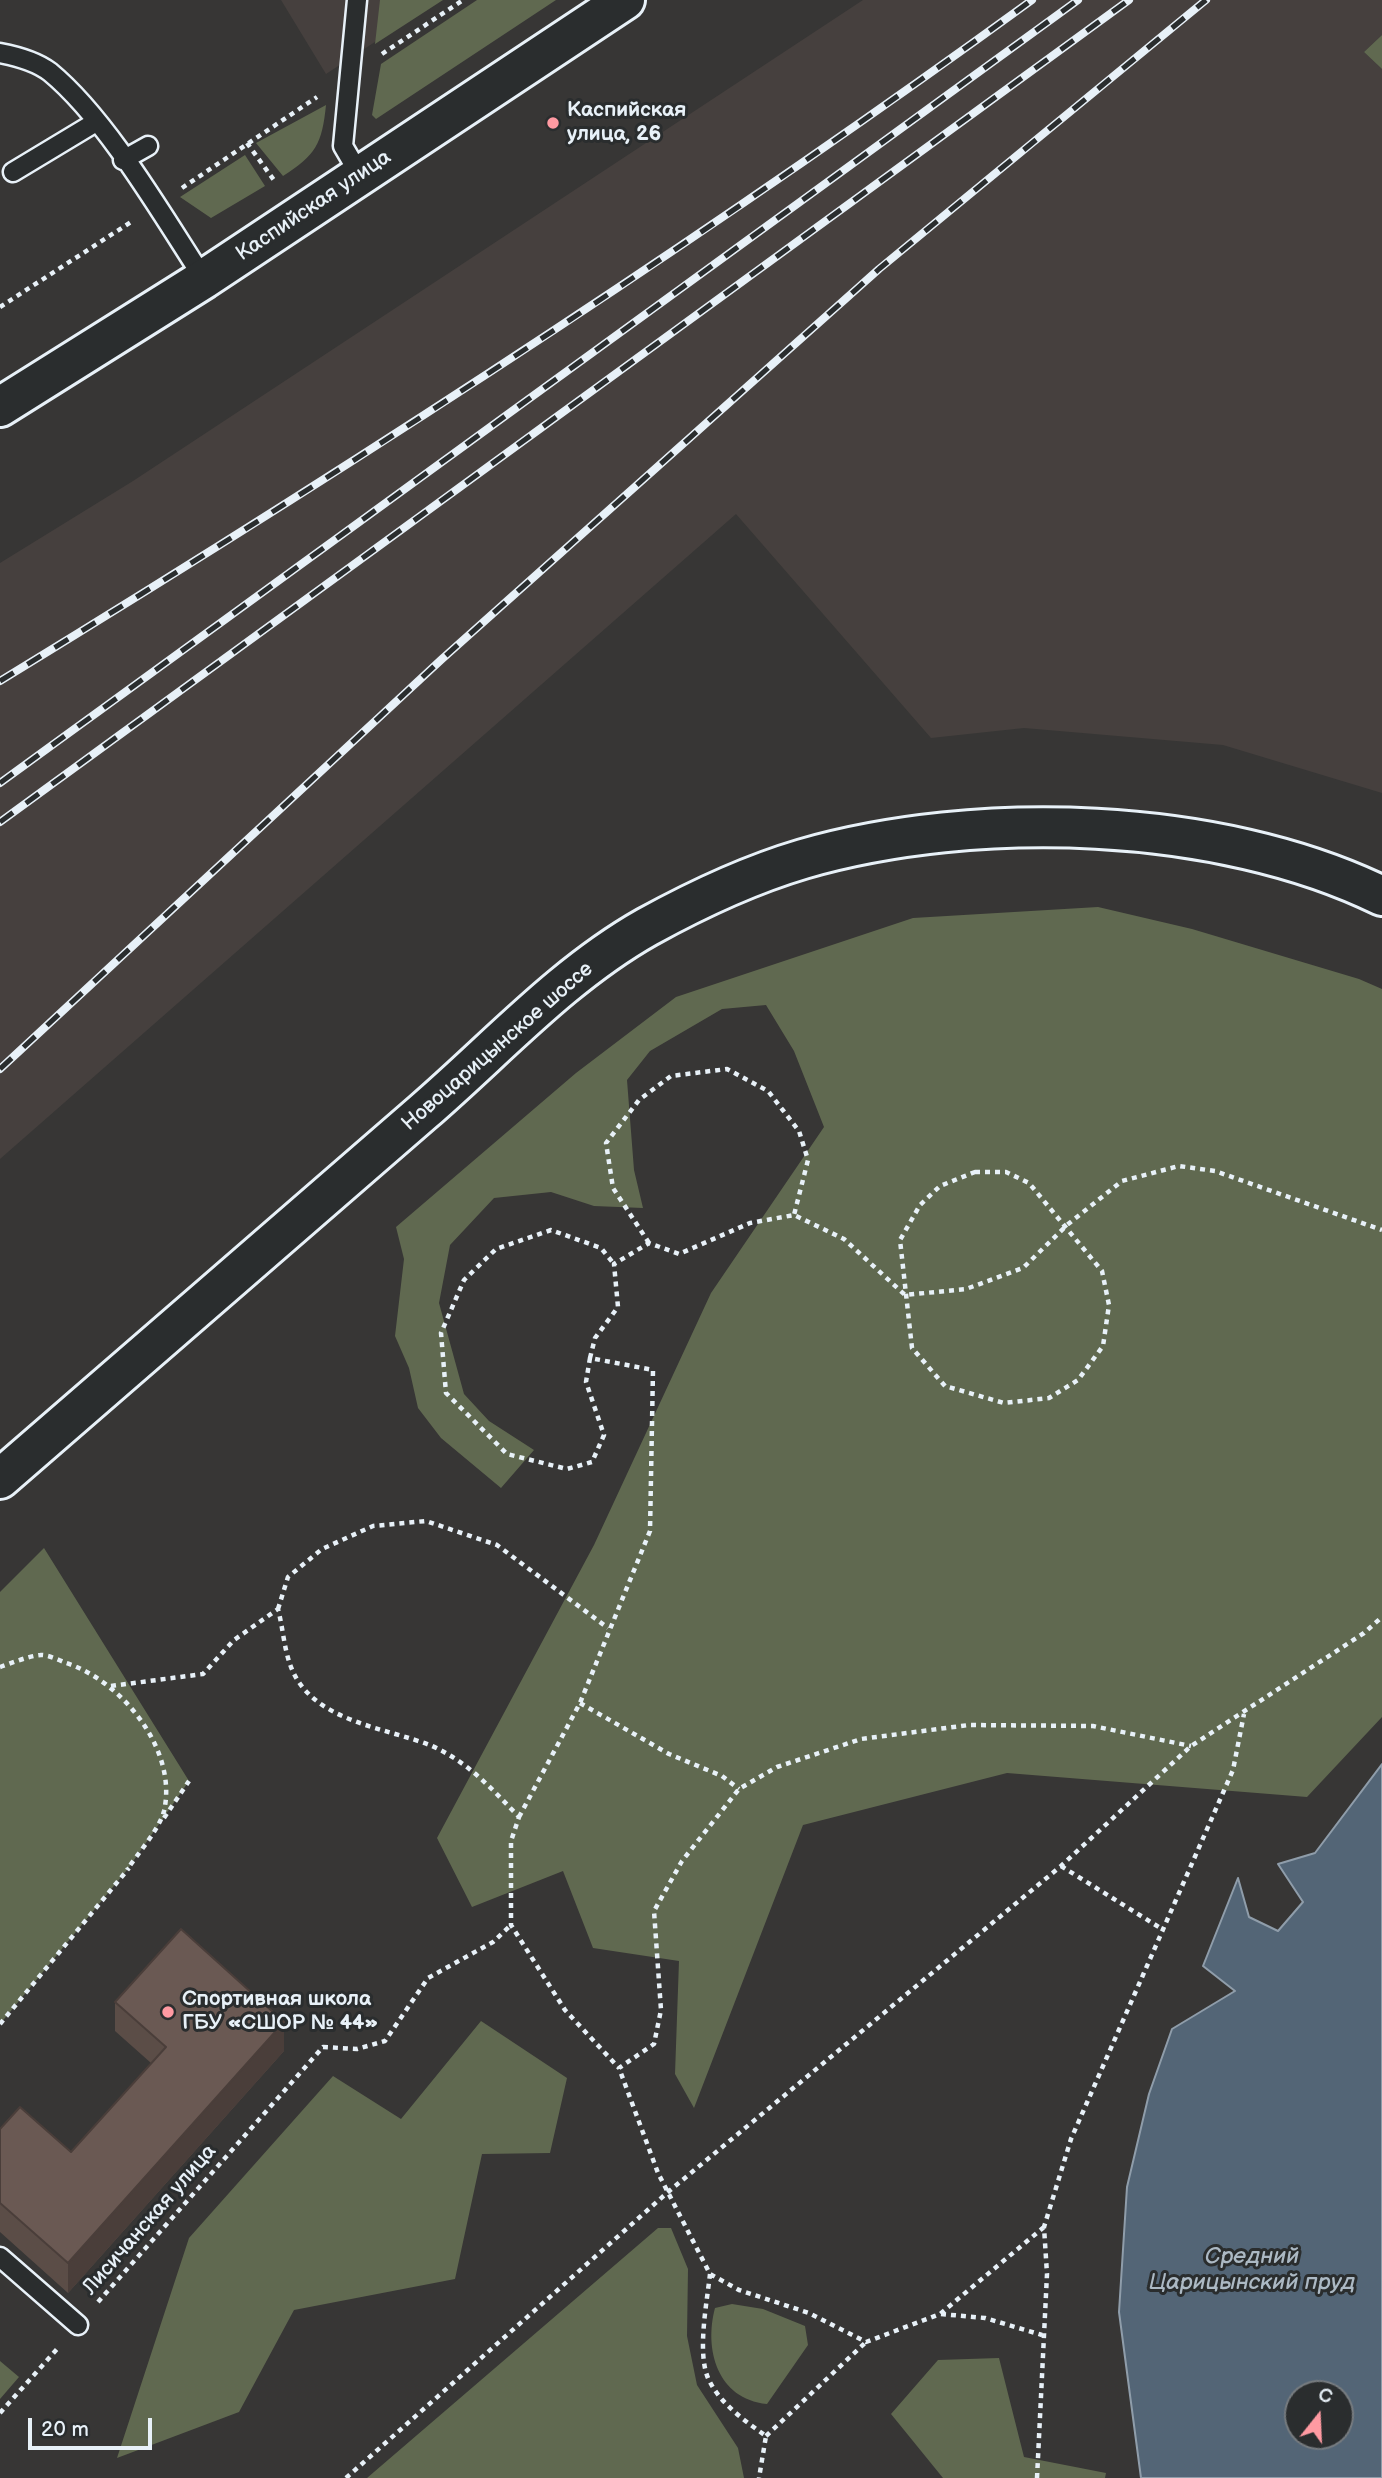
<!DOCTYPE html>
<html>
<head>
<meta charset="utf-8">
<style>
  body { margin:0 }
  #map { position:relative; width:1382px; height:2478px; overflow:hidden; background:#373635; font-family:"Balsamiq Sans",sans-serif }
  canvas { display:block }
  .north { position:absolute; left:1284px; top:2380px; width:70px; height:70px; box-sizing:border-box; background:#2a2d2e; border:2px solid #767b7f; border-radius:50%; rotate:18deg; font-size:19px; font-weight:700; line-height:28px; text-align:center; color:#e8f1f8 }
  .north::after { content:''; display:block; margin:auto; width:24px; height:32px; background:#ff9aa2; clip-path:polygon(50% 0,100% 100%,50% 72%,0 100%) }
  .scale { position:absolute; left:28px; top:2418px; width:124px; height:32px; box-sizing:border-box; border:4px solid #e8f1f8; border-top:0; padding-left:9px; font-size:21px; line-height:24px; white-space:nowrap; color:#e8f1f8; -webkit-text-stroke:5px #2a2d2e; paint-order:stroke }
</style>
</head>
<body>
<div id="map">
<canvas width="1382" height="2478"></canvas>
<div class="north">С</div>
<div class="scale">20 m</div>
</div>
<script>
const context = document.querySelector('canvas').getContext('2d');
context.lineJoin = 'round';
function fillPath(path, color) {
  context.fillStyle = color;
  context.fill(path, 'evenodd');
}
function trace(path, color, width, dash) {
  context.strokeStyle = color;
  context.lineWidth = width;
  context.lineCap = dash ? 'butt' : 'round';
  context.setLineDash(dash || []);
  context.stroke(path);
}
function write(font, color, halo, rows, align = 'center') {
  context.font = font + ' "Balsamiq Sans",sans-serif';
  context.lineWidth = 6;
  context.setLineDash([]);
  context.textBaseline = 'middle';
  context.strokeStyle = halo;
  context.fillStyle = color;
  for (const [text, x, y, turn = 0] of rows) {
    context.save();
    context.translate(x, y);
    context.rotate((+turn || 0) * Math.PI / 180);
    context.textAlign = isNaN(turn) ? turn : align;
    if (halo) context.strokeText(text, 0, 0);
    context.fillText(text, 0, 0);
    context.restore();
  }
}
fillPath(new Path2D(`
  M281,0H439L326,74Z
  M863,0H1382V35L1364,52L1382,69V793L1223,745L1024,728L931,738L736,514L0,1159V563L133,481Z`), '#46403e');
fillPath(new Path2D(`
  M380,0H443L375,44Z
  M477,0H556L376,119L372,115L381,64Z
  M1382,35V69L1364,52Z
  M326,105C322,144 316,155 283,176L256,143Z
  M245,155L265,186L211,218L180,197Z
  M1098,907L1192,929L1359,979L1382,989V1717L1307,1797L1007,1773L803,1825L694,2108L675,2074L679,1961L593,1948L563,1871L472,1907L437,1838L594,1545L711,1293L824,1127L794,1051L766,1005L722,1009L650,1051L627,1080L634,1170L643,1208L594,1206L551,1192L494,1198L450,1245L439,1303L464,1394L489,1421L534,1450L501,1488L441,1438L418,1408L409,1368L395,1336L404,1259L396,1227L576,1073L676,997L913,918Z
  M44,1548L189,1781L127,1870L0,2024V1592Z
  M481,2021L567,2078L550,2153L482,2154L455,2279L294,2310L239,2412L117,2458L189,2238L333,2076L401,2119Z
  M658,2228H671L688,2269L687,2336L697,2385L738,2448L744,2478H367Z
  M732,2304L763,2309L805,2326L808,2345L767,2404C717,2399 704,2349 715,2308Z
  M999,2358L1024,2457L1106,2473L1105,2478H943L891,2414L938,2360Z
  M0,2361L19,2377L0,2399Z`), '#606950');
const water = new Path2D(`
  M1382,1764V2478H1141L1119,2312L1127,2187L1149,2094L1172,2029L1235,1991L1203,1966L1238,1878L1249,1917L1278,1931L1303,1902L1278,1864L1315,1853ZM1298,2394H1340V2436H1298Z`);
fillPath(water, '#536576');
trace(water, '#8f9daa', 2);
const lane = new Path2D(`
  M357,0L343,146L360,175
  M0,53C16,56 37,62 50,72C107,119 163,216 204,279
  M123,160L148,146
  M13,172L96,122
  M0,2257L78,2325`);
const secondary = new Path2D(`
  M0,407L204,279L625,0
  M0,1479C141,1357 282,1234 423,1112C496,1049 562,975 647,927C696,900 749,875 803,859C976,809 1219,816 1382,896`);
trace(lane, '#e8f1f8', 23);
trace(secondary, '#e8f1f8', 44);
trace(new Path2D(`
  M382,54L463,0
  M247,143L276,183
  M182,188L317,97
  M0,307L134,220
  M975,1172H1006L1029,1183L1102,1271L1109,1305L1103,1346L1078,1380L1049,1398L1004,1403L945,1386L912,1348L900,1240L920,1205L940,1186Z
  M649,1243L613,1188L606,1143L639,1100L671,1076L727,1069L768,1091L799,1131L808,1160L794,1215
  M590,1358L586,1382L604,1435L592,1462L567,1469L507,1454L446,1393L441,1333L464,1280L496,1249L551,1230L601,1248L614,1264
  M278,1609L288,1577L322,1549L373,1526L426,1521L497,1545L608,1628
  M0,1667C12,1663 28,1656 41,1655C49,1655 59,1660 66,1663C122,1681 178,1750 164,1811C159,1830 138,1853 127,1870
  M111,1686L203,1674L234,1640L278,1609C283,1628 284,1649 291,1667C312,1722 385,1727 432,1746C468,1762 492,1789 519,1817L511,1841V1925L565,2010L619,2068
  M580,1703L669,1754L722,1776L739,1789
  M519,1817L580,1703L650,1531L653,1370L590,1358L595,1338L618,1307L614,1264L649,1243L679,1254L750,1223L794,1215L844,1239L905,1295L966,1289L1023,1268L1067,1225L1122,1181L1179,1166L1215,1171L1382,1230
  M164,1818L189,1781
  M1061,1866L1162,1929
  M0,2024L129,1868
  M1044,2227L940,2314L866,2342L809,2313L739,2290L710,2274L658,2173L619,2068L654,2044L661,2010L654,1911L682,1861L739,1789L777,1767L861,1739L969,1725L1093,1726L1191,1746
  M710,2274C707,2302 697,2352 708,2378C719,2403 745,2421 766,2436L759,2478
  M98,2302L323,2047L357,2049L385,2041L428,1978L493,1942L511,1925
  M941,2314L985,2318L1042,2335
  M0,2413L58,2348
  M766,2436L866,2342
  M346,2478L668,2192L1061,1866L1191,1746L1364,1633L1382,1617
  M1037,2478L1047,2274L1044,2227L1071,2139L1233,1770L1244,1714`), '#e8f1f8', 4.5, [5, 5]);
trace(lane, '#2a2d2e', 18);
trace(secondary, '#2a2d2e', 38);
const rail = new Path2D(`
  M0,681C352,466 699,242 1032,0
  M0,783L1078,0
  M0,822L1129,0
  M0,1069L442,659L879,269L1206,0`);
trace(rail, '#e8f1f8', 8);
trace(rail, '#2a2d2e', 5, [16]);
fillPath(new Path2D(`
  M115,2002L284,2051L68,2293L0,2232V2129L71,2152L151,2063L115,2031Z`), '#5b4d47');
fillPath(new Path2D(`
  M284,2022V2051L68,2293V2263Z`), '#4a3e3a');
const building = new Path2D(`
  M181,1929L284,2022L68,2263L0,2203V2129L20,2107L71,2152L166,2047L115,2002Z`);
fillPath(building, '#6a5953');
trace(building, '#4a3e3a', 2);
for (const [x, y, r, color] of [
  [553,123,7,"#ff9aa2"],
  [168,2012,7,"#ff9aa2"]
]) {
  const dot = new Path2D();
  dot.arc(x, y, r, 0, 2 * Math.PI);
  context.fillStyle = color;
  context.fill(dot);
  trace(dot, '#2a2d2e', 2.5);
}
write('bold 21px', '#e8f1f8', '#2a2d2e', [
  ["Каспийская",567,111],
  ["улица, 26",567,135],
  ["Спортивная школа",182,2000],
  ["ГБУ «СШОР № 44»",182,2024]
], 'left');
write('21px', '#e8f1f8', '#2a2d2e', [
  ["Каспийская улица",314,206,-34],
  ["Новоцарицынское шоссе",498,1047,-41],
  ["Лисичанская улица",150,2220,-49]
]);
write('italic 23px', '#acb9c4', '#2a2d2e', [
  ["Средний",1252,2257],
  ["Царицынский пруд",1252,2283]
]);
</script>
</body>
</html>
